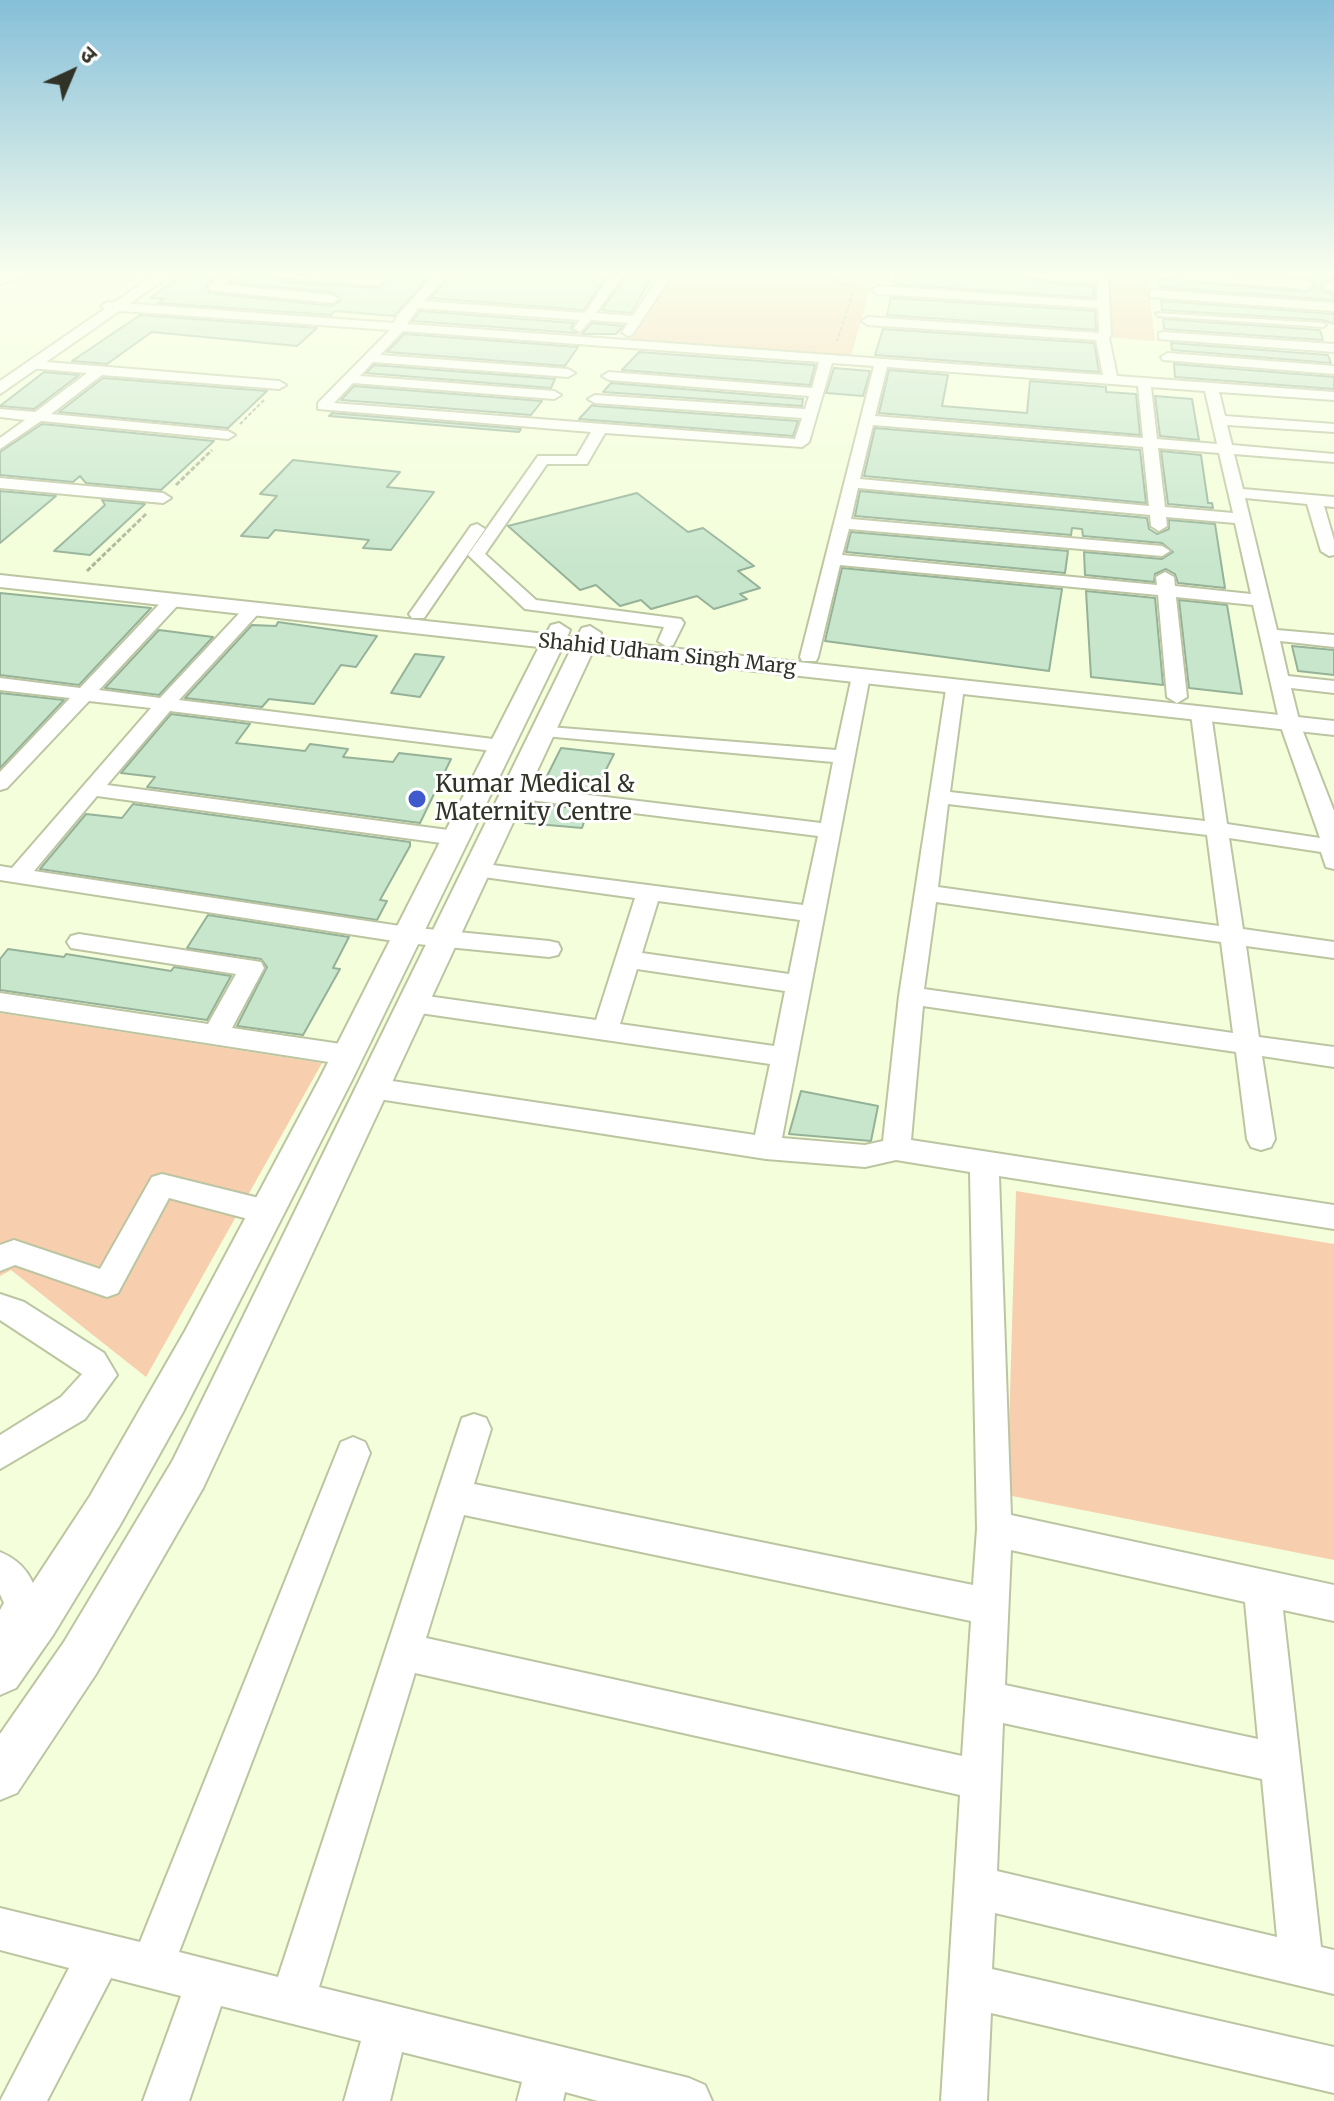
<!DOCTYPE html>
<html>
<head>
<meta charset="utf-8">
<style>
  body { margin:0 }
  #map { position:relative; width:1334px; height:2101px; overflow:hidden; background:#f4feda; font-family:Merriweather,"Noto Sans Devanagari",serif }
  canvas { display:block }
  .north { position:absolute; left:32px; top:32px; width:80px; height:80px; -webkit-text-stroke:6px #fff; paint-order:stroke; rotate:44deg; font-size:22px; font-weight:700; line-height:32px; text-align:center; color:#303326 }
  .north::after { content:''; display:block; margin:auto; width:28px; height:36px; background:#303326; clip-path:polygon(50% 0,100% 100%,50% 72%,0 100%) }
</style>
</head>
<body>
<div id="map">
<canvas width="1334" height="2101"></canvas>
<div class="north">उ</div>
</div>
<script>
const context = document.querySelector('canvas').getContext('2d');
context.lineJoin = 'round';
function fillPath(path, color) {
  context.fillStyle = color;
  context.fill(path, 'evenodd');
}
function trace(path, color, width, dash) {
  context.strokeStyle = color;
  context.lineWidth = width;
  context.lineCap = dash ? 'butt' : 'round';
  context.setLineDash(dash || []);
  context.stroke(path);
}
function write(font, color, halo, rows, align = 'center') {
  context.font = font + ' Merriweather,serif';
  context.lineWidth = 6;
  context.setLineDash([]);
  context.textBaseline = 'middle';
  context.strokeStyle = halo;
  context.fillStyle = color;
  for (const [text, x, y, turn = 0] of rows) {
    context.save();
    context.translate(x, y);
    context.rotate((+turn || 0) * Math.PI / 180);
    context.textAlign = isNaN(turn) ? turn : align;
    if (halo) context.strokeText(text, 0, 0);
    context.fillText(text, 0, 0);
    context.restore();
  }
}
fillPath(new Path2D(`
  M673,275H874L851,356L630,341Z
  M1104,275H1147L1155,341L1107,337Z
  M0,1013L322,1063L146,1377L11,1270L0,1276Z
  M1016,1191L1334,1244V1560L1007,1495Z`), '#f7cfaf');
const building = new Path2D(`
  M183,275H216L206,286L209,293L332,306L341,300L332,292L230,283L237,275H274L283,281L378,288L387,283L385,279L359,275H431L394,316L335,311L331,315L158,303L164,299L150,298Z
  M451,275H607L584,310L430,298Z
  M626,275H653L631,313L602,310Z
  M896,275H1023L1032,281L1094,286V298L894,284Z
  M1266,275H1334V280H1327L1320,287L1324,292L1334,294V300L1160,287L1159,278L1307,292L1316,286L1307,278Z
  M891,298L1095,311L1096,330L887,315Z
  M1161,301L1334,314V324L1323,320L1162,310Z
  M420,311L574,323L571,328L577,333L412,321Z
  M140,315L317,328L297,346L152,332L107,364L72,361Z
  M1163,319L1320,330L1323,340L1164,329Z
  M592,323L623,326L616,334H582Z
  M883,329L1094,343L1099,372L875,355Z
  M404,334L578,347L565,366L387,352Z
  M1171,343L1328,355L1331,363L1172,350Z
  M639,352L815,365L810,385L622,370Z
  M1174,364L1334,377V389L1175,377Z
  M374,365L555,379L551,388L366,373Z
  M834,368L870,371L863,396L826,393Z
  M889,370L948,375L942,406L1027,413L1030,381L1106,387V392L1136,394L1140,435L879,413Z
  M44,372L79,375L34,409L0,406Z
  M103,378L267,391L228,428L59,412Z
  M611,383L803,399L802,406L603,392Z
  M354,386L542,401L531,415L341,400Z
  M1155,396L1192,399L1199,440L1160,436Z
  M592,405L595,406L798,421L793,436L579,419Z
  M332,413L521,429L519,432L329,416Z
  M42,424L214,441L161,490L86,483L80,476L73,482L0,475V452Z
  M875,428L1140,450L1146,503L864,476Z
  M1161,451L1201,455L1208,503H1212L1213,508L1168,504Z
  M293,460L400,472L387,487L434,492L391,550L363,548L369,540L275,530L268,538L241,536L277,496L260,494Z
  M0,491L56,496L0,543Z
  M860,491L1147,518L1149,529L1157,534L1169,529V520L1215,524L1225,588L1178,583L1175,574L1166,569L1155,574L1154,582L1085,575L1084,552L1162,559L1173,552L1162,543L1083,536L1082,529L1072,528L1071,535L855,516Z
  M637,493L688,532L703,528L754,566L738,571L760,588L740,594L747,599L714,609L697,596L651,609L641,600L620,606L596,585L580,590L508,526Z
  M102,500L145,504L90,555L54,551L105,505Z
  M851,532L1068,551L1065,573L846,552Z
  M842,568L1062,589L1049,671L825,641Z
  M1086,591L1155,598L1163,685L1091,677Z
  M0,593L151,608L79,685L0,675Z
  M1179,600L1227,605L1242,694L1189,688Z
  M278,622L377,636L356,667L341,665L314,704L269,699L262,707L185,698L252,625L276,626Z
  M159,630L213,637L159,695L105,688Z
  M1292,646L1334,650V675L1298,671Z
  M415,654L444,657L420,697L391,693Z
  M0,693L64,700L0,768Z
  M171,714L250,724L236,743L305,751L310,744L348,749L343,757L393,762L399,753L451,759L420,823L147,787L155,777L121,773Z
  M561,748L614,754L594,793L542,786Z
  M133,804L410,842V846L380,900L387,901L377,920L40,869L86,814L122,818Z
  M532,804V803L588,810L582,828L525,823Z
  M208,915L349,937L333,968L340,969L303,1035L237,1026L267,967L261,959L187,948Z
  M8,949L64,957L66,954L171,971L174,967L231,976L207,1020L0,990V959Z
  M801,1091L878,1106L871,1141L789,1134Z`);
fillPath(building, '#c7e6cc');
trace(building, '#95b299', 2);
const service = new Path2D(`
  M1156,313L1323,323L1326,325L1323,327L1158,316Z`);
const minor = new Path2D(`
  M9,275H29L0,284V277Z
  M221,275H234L223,285L332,295L338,299L332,303L209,290V286Z
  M277,275L378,279L384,282L378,285L283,278Z
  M435,275H448L424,301L585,313L611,275H623L596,313L633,316L660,275H672L632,335L628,336L622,332L628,323L591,320L580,332L574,328L580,320L418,308L407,324L1103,375L1096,340L868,325L862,321L868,317L1099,333L1098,308L878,294L872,290L878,286L1097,301V283L1032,278L1026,275H1108L1111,335L1109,338L1117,376L1334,392V400L1219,392L1225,416L1334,424V432L1227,425L1232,445L1334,454V462L1234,454L1243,489L1334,497V507L1324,506L1334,540V555L1329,556L1321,551L1307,504L1245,498L1277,630L1334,635V647L1280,641L1288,676L1334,681V693L1291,688L1300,724L1334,811V869L1326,867L1321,852L1229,838L1243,929L1334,942V958L1246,946L1259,1037L1334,1047V1067L1262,1056L1275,1139L1271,1147L1261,1150L1251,1147L1247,1139L1236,1052L923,1006L911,1140L1334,1205V1229L999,1176L1011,1515L1334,1585V1621L1283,1610L1321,1947L1334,1950V1994L995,1913L992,1969L1334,2047V2093L991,2013L987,2101H941L960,1795L415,1673L319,1987L689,2078L705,2085L712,2101H598L565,2092L563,2101H517L522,2082L402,2052L390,2101H344L361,2041L221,2006L189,2101H143L181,1996L111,1978L47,2101H0L69,1968L0,1950V1908L140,1942L341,1442L353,1437L365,1442L370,1453L179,1952L278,1977L462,1418L474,1414L486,1418L491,1429L474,1484L973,1585L977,1529L970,1172L896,1160L865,1167L766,1159L372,1098L363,1095L359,1088L363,1081L372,1078L755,1135L770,1064L413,1012L404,1009L400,1003L404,997L413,994L596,1020L635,898L469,875L466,870L469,865L477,863L803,905L818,836L514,798L503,792L514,786L821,823L833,762L544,736L537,734L534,730L537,726L836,750L852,676L861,670L870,676L782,1138L865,1145L883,1141L899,996L947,683L954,681L964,687L950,792L1205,821L1191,714L1201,708L1211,714L1227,824L1320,838L1280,724L1253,605L1176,597L1187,697L1177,703L1167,697L1158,595L840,565L818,657L816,661H802L800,657L874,366L832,363L809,442L802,447L605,433L587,464H547L485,554L536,600L681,619L684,623L673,645L667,647L658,641L664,627L525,609L468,555L538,456H577L591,432L318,409V403L390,330L107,310L101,306L107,302L394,323L397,316ZM403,331L819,362L812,388L609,372L602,376L609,380L809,396L805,409L595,395L588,399L595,403L802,418L795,439L334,403L353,383L554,399L561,395L554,391L360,376L373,362L568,377L575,373L568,369L380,355ZM887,367L1138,386L1143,438L875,416ZM1151,387L1205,391L1217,444L1157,439ZM873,425L1143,447L1149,506L860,479ZM1158,448L1219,453L1233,513L1165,507ZM858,488L1150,515L1151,526L1159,531L1167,526L1166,517L1235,523L1251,594L1175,586L1174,577L1165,572L1156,577L1157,585L842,555L849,529L1162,556L1170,551L1162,546L851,519ZM948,804L1207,835L1219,926L938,887ZM658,901L800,920L789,974L642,953ZM936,902L1221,942L1233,1033L924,989ZM637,969L785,991L774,1046L620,1024ZM464,1515L971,1621L962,1756L426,1638ZM1011,1550L1245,1602L1258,1739L1005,1685ZM1003,1723L1262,1779L1277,1937L997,1871Z
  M1159,275H1218L1307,281L1313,285L1307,289L1165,278Z
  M1329,283H1334V291L1325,289L1323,287Z
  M1154,290L1334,303V311L1150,297V291Z
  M1163,332L1334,344V352L1159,339V333Z
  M1168,353L1334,366V374L1163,360L1161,357Z
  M35,361L279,381L286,385L279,389L102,375L51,414L228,431L235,435L228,439L41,421L0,449V438L25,420L0,417V409L35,412L87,373L30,368L28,365Z
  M0,478L163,493L171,498L163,503L0,488Z
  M477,524L485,529L424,618H412L409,614L412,610L471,526Z
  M173,595L179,596L182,600L179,604L99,690L160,698L247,605L253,604L262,609L259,613L179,700L501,740L511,746L501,752L170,711L107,785L456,831L464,833L467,838L464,843L456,845L97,796L34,871L407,927L549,941L558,943L561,949L558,955L549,957L407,943L0,880V866L12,868L151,708L89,701L7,788L0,790V772L70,698L0,690V678L80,688L167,596Z
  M79,934L261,962L264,968L232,1028L348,1045L357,1048L361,1055L357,1062L348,1065L0,1011V993L208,1024L236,974L71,948L67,942L71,936Z
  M162,1174L267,1200L277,1204L282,1212L277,1220L267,1224L169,1198L118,1293L107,1297L15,1265L0,1271V1245L14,1240L100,1269L152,1177Z
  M0,1294L24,1302L104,1353L117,1375L85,1419L0,1469V1435L61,1397L82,1374L0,1320Z
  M0,1552C26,1563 33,1579 41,1605L27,1635L0,1650V1610L4,1603L0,1594Z`);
const tertiary = new Path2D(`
  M154,275H171L0,394V381Z
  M0,575L546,634L551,625L559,623L570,630L567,637L576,638L582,628L590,626L601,633L598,640L1334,721V735L592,653L203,1488L96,1674L17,1793L0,1800V1734L64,1642L173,1460L570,651L561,650L352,1080L183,1412L120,1525L53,1635L16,1688L0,1695V1633L90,1496L185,1331L319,1080L539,647L0,587Z`);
trace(service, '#bcc5a2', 4);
trace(minor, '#bcc5a2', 4);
trace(tertiary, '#bcc5a2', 4);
trace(new Path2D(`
  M825,275L854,289L837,341
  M240,424L264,400`), '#acb498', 2, [4, 2]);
trace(new Path2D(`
  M176,485L212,450
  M87,571L146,514`), '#acb498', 3, [5, 2]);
fillPath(service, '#fff');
fillPath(minor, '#fff');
fillPath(tertiary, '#fff');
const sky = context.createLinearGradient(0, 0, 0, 569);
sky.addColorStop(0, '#86bfd9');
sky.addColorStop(0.48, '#faffee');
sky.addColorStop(1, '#faffee00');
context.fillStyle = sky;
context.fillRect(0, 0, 1334, 569);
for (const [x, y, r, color] of [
  [417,799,10,"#3e5acc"]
]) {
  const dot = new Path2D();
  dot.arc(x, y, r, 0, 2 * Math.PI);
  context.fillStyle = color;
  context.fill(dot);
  trace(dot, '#fff', 3);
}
write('20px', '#303326', '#fff', [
  ["Shahid Udham Singh Marg",667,655,6]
]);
write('24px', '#303326', '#fff', [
  ["Kumar Medical &",435,785],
  ["Maternity Centre",435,813]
], 'left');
</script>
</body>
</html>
